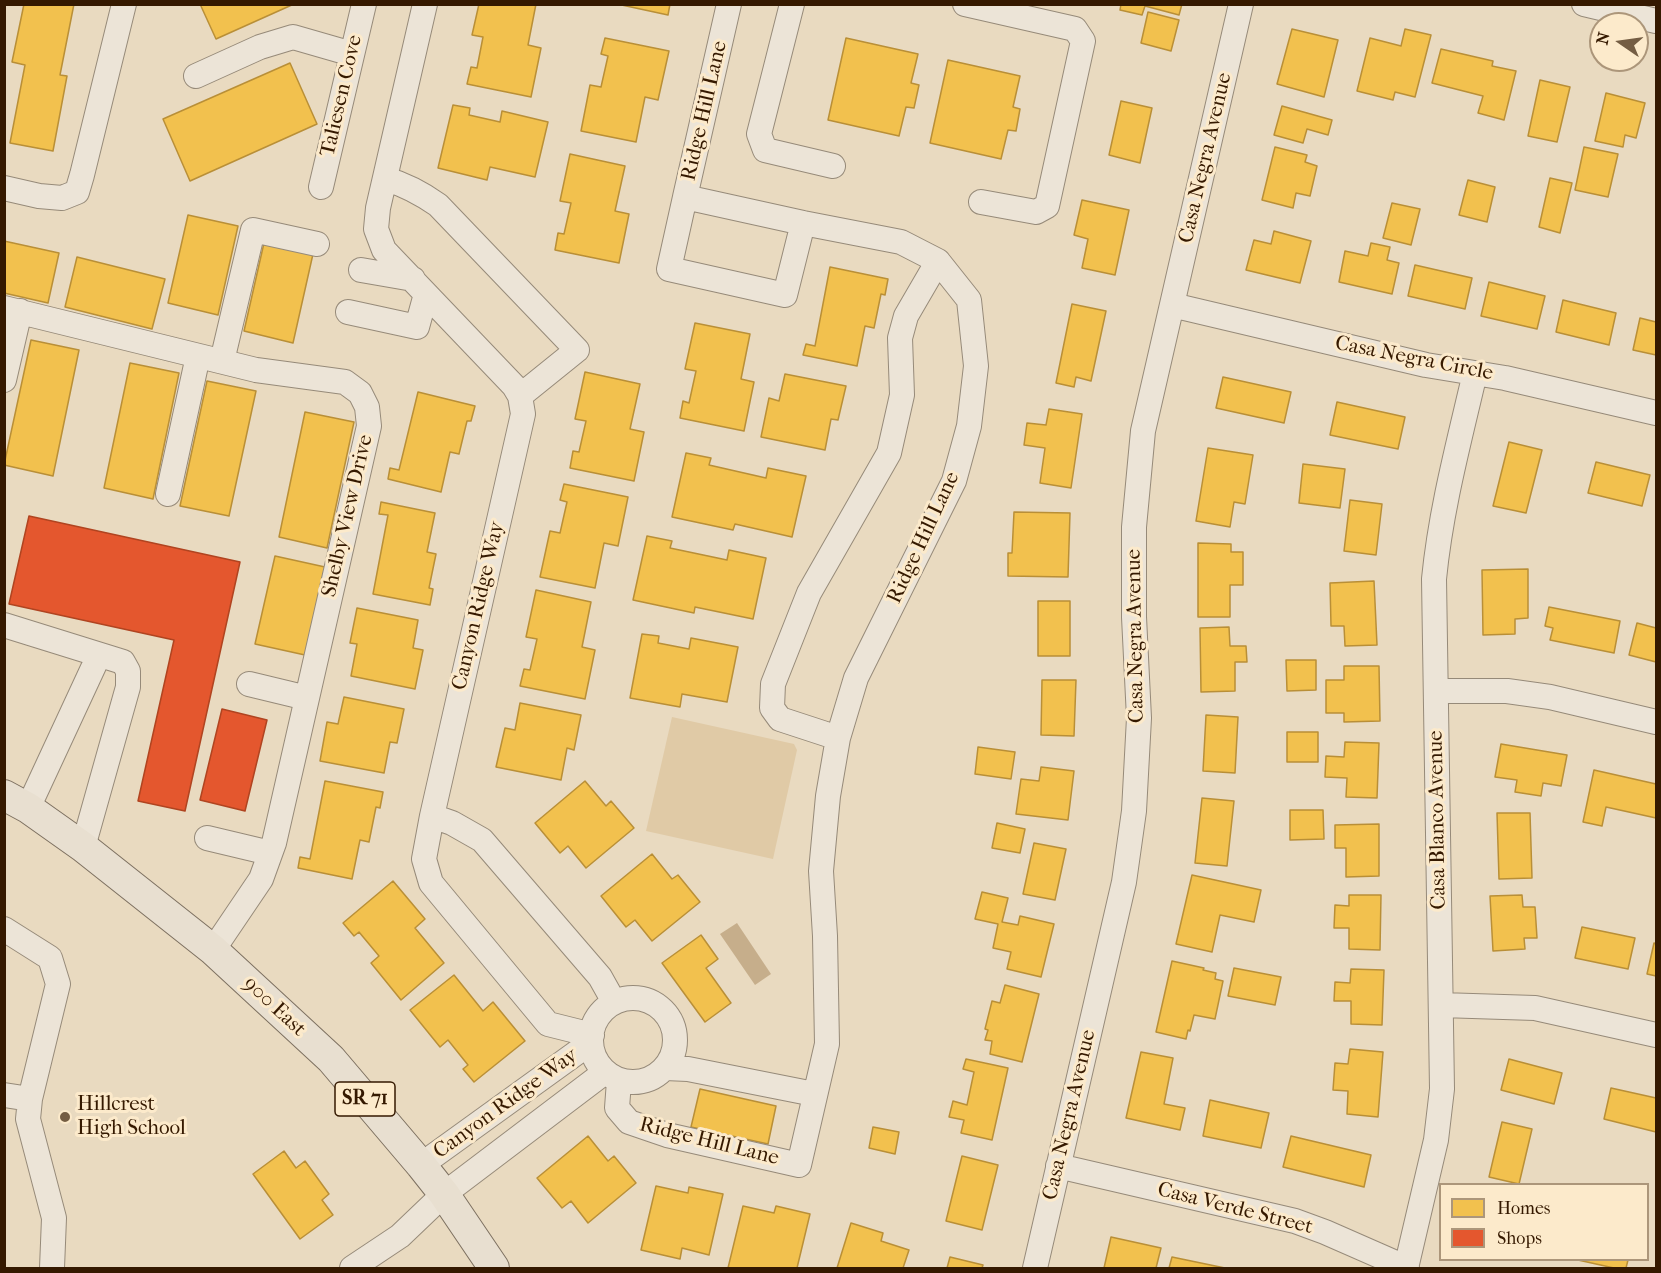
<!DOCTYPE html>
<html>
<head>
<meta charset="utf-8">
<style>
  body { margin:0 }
  #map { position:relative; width:1661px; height:1273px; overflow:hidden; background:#e9dac0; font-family:"IM FELL French Canon",serif }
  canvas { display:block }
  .frame { position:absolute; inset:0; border:6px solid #351900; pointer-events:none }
  .legend { position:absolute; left:1439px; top:1183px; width:210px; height:78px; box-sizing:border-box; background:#fceacb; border:2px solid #ac967a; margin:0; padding:8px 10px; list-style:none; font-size:18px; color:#351900 }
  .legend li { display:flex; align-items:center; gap:12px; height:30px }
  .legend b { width:30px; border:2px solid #ac967a }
  .north { position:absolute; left:1589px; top:12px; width:60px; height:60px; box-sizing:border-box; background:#fceacb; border:2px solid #ac967a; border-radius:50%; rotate:283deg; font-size:16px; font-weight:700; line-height:24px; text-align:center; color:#351900 }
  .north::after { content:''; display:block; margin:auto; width:21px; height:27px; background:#745d43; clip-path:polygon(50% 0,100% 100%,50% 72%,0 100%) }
</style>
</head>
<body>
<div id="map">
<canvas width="1661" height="1273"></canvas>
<div class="frame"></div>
<ul class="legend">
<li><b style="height:16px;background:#f2c14e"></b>Homes</li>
<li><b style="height:16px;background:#e4572e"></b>Shops</li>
</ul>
<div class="north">N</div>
</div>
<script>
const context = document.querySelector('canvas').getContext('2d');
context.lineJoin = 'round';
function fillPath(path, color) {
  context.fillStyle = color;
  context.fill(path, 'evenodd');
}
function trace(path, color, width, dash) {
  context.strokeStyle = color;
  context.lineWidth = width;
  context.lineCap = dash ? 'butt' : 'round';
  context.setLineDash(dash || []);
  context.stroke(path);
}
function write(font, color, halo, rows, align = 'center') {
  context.font = font + ' "IM FELL French Canon",serif';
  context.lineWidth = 6;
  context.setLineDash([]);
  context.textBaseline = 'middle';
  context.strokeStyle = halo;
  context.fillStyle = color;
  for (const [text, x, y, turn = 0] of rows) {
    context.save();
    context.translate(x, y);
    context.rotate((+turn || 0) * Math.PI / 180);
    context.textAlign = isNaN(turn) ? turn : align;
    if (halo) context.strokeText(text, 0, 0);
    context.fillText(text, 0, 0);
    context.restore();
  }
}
fillPath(new Path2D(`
  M672,717L794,744L797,750L773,859L646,831Z`), '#e0caa6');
fillPath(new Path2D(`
  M737,923L771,974L755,985L720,934Z`), '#c6ae8b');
const homes = new Path2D(`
  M24,4H74L60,75L67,76L53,151L10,143L25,65L12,62Z
  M200,4H294L216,39Z
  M479,4H536L528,45L541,48L531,97L467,84L471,67L477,68L483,37L472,35Z
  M617,4H670L668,15Z
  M1121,4H1182L1179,15L1145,6L1142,15L1120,10Z
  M1148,12L1179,20L1171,51L1141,43Z
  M1292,29L1338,40L1324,97L1277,84Z
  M1405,29L1431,35L1415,97L1395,92L1393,100L1357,91L1370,38L1401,46Z
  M605,38L669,51L658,100L645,97L636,142L581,131L590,85L601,87L608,56L601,54Z
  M846,38L918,54L911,83L919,85L914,108L906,107L899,136L828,120Z
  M1441,49L1493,61L1492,66L1516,71L1504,120L1478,113L1483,96L1432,83Z
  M948,60L1020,76L1013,107L1020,109L1016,131L1008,130L1001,159L930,143Z
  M290,63L317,124L190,181L163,119Z
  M1540,80L1570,87L1557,142L1528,136Z
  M1606,93L1645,103L1636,138L1625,135L1623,147L1595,141Z
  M1121,101L1152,108L1140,163L1109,155Z
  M453,105L470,108L469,115L500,122L502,111L548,122L535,177L490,167L487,180L438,168Z
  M1282,106L1332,120L1328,135L1307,129L1303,143L1274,135Z
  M1275,147L1307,155L1305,162L1317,166L1310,196L1296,193L1293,208L1262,200Z
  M1584,147L1618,154L1608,197L1575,190Z
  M570,154L625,166L615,211L629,214L619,263L555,250L558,233L564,234L571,203L560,201Z
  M1550,178L1572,183L1560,233L1539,227Z
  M1468,180L1495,187L1487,222L1459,215Z
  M1082,200L1129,210L1115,275L1082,268L1088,239L1074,235Z
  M1392,203L1420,209L1411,245L1383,238Z
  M188,215L238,226L218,315L168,303Z
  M1274,231L1311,241L1300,283L1246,270L1254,240L1271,244Z
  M4,241L59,253L48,303L4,293Z
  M264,243L313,254L293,343L244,331Z
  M1371,243L1390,247L1387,260L1399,263L1392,294L1339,282L1345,251L1368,256Z
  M77,257L165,279L152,329L65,307Z
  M1415,265L1472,278L1465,309L1408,296Z
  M830,267L888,279L885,295L881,294L874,328L865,326L857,366L803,355L806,344L815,346Z
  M1489,282L1545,296L1537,329L1481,316Z
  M1563,300L1616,313L1609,345L1556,332Z
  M1072,304L1106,311L1091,381L1076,377L1074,387L1056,383Z
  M1640,318L1656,322V355L1633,350Z
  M695,323L750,334L741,379L754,382L744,431L680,418L683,401L689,403L696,371L685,369Z
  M31,340L79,350L53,476L4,465Z
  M130,363L179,373L153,499L104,488Z
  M585,372L640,384L630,429L644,432L634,481L570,468L573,451L579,452L586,421L575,419Z
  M785,374L846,386L838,420L831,419L825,450L761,437L769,398L779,401Z
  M1223,377L1291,392L1284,423L1216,408Z
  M207,381L256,391L229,516L180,506Z
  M418,392L475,406L471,421H467L459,454L450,452L441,492L388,479L390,468L399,470Z
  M1337,402L1405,417L1398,449L1330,435Z
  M1049,409L1082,414L1071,488L1040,483L1045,448L1024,445L1027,423L1046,425Z
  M305,412L354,422L327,548L279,537Z
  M1509,442L1542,450L1526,513L1493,506Z
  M1208,448L1253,455L1245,504L1234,502L1230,527L1196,521Z
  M686,453L711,458L709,465L766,478L768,468L806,476L792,537L735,524L733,530L672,517Z
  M1596,462L1650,475L1642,506L1588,493Z
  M1303,464L1345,469L1340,508L1299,503Z
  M564,484L628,497L618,546L604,543L595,588L540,577L550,531L560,533L567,502L560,500Z
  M1350,500L1382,504L1376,555L1344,551Z
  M381,502L435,513L427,552L436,554L429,588L433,589L430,605L373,594L388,515L379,514Z
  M1014,512L1070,513L1068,577L1008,576V553H1012Z
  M647,536L672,541L670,548L727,560L729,550L766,558L753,619L695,607L694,613L633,600Z
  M1198,543L1231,544V552H1243V585H1230V617H1198Z
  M275,556L325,567L305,655L255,644Z
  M1528,569V618L1515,619V634L1483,635L1482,570Z
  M1374,581L1377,645L1345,646L1344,626H1331L1330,583Z
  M536,590L591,602L582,647L595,650L585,699L520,686L524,669L530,670L537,639L526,637Z
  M1038,601H1070V656H1038Z
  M1549,607L1620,621L1614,653L1550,640L1553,628L1545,626Z
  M357,608L418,620L413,648L423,650L415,689L351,676L357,644L350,643Z
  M1637,623L1656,628V662L1629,655Z
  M1229,627L1230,646H1246L1247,662H1235V691L1201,692L1200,628Z
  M642,634L659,636L658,643L689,649L691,638L738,647L727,702L682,694L680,707L630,698Z
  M1286,660H1316V690L1287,691Z
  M1344,666H1379L1380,721L1344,722V713H1326V680H1344Z
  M1042,680H1076L1074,736L1041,735Z
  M344,697L404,709L397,743L390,742L384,773L320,761L327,722L338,724Z
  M520,703L581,715L574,750L567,748L561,780L496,767L505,728L515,730Z
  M1206,715L1238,717L1235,773L1203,771Z
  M1287,732H1318V762H1287Z
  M1345,742L1379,743L1377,798L1346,797L1347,778L1325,777L1326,756L1344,757Z
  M1501,744L1567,755L1561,786L1543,783L1541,796L1515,792L1517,780L1495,777Z
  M978,747L1015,752L1011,779L975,774Z
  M1041,767L1074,771L1068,820L1016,814L1021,779L1039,781Z
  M1594,770L1656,784V818L1606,807L1602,826L1583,822Z
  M325,781L383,792L380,808L376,807L369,842L360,840L352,879L298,868L300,857L310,859Z
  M585,781L606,806L611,801L634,828L586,868L568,846L560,853L535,823Z
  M1202,798L1234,801L1227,866L1195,863Z
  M1290,810H1323L1324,839L1290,840Z
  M1497,813H1530L1532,878L1499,879Z
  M997,823L1025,829L1020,853L992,848Z
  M1379,824V876L1346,877V848H1335V825Z
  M1034,843L1066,849L1055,900L1023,894Z
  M652,854L672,879L678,875L700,902L652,941L635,920L626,927L601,896Z
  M1192,875L1261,890L1254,922L1220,915L1212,952L1176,944Z
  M393,881L425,919L415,928L444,963L401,1000L371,963L379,956L359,932L354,936L343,923Z
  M982,892L1008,898L1002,922L1018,925L1020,916L1054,924L1041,977L1007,969L1011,952L993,948L998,924L975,919Z
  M1349,895H1381L1380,950L1349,949V928H1334L1335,905L1349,906Z
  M1522,895L1523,907H1535L1537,938H1524L1525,949L1493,951L1490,896Z
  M1582,927L1635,938L1628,969L1575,958Z
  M701,935L718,959L706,968L731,1003L705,1022L662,963Z
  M1654,943L1656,944V976L1647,974Z
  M1172,961L1204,968L1203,970L1216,973L1215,979L1223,981L1215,1019L1194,1015L1190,1031L1188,1030L1186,1039L1156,1032Z
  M1234,968L1281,977L1275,1005L1228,996Z
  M1351,969L1384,970L1382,1025L1351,1024V1001H1334L1335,982L1350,983Z
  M454,975L483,1011L493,1002L525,1041L474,1082L463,1069L468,1065L448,1040L440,1047L410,1010Z
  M1005,985L1039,994L1022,1062L990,1054L992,1041L985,1040L988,1030L985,1029L992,1001L1000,1003Z
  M1350,1049L1383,1052L1378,1117L1347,1114L1348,1091L1333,1090L1335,1063L1348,1064Z
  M1141,1052L1173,1058L1164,1104L1185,1108L1180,1130L1126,1118Z
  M966,1059L1008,1068L992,1140L961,1133L964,1120L949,1117L953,1101L967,1105L974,1072L963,1069Z
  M1509,1059L1562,1073L1554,1104L1501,1090Z
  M1611,1088L1656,1098V1132L1604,1119Z
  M700,1089L776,1106L768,1144L691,1127Z
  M1210,1100L1269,1113L1261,1148L1203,1136Z
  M1502,1122L1532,1129L1519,1184L1489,1177Z
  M873,1127L899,1132L895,1154L869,1148Z
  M588,1136L608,1161L614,1156L636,1183L588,1223L571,1201L562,1208L537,1178Z
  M1291,1136L1371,1155L1364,1187L1283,1167Z
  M284,1151L296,1168L305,1161L329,1194L322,1200L333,1215L300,1239L253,1174Z
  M962,1156L998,1165L982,1230L946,1221Z
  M656,1186L688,1193L689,1187L723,1194L709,1255L682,1248L680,1259L641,1250Z
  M743,1206L774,1213L776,1206L810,1214L797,1268H728Z
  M851,1223L883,1233L881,1241L909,1250L903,1268H837Z
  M1111,1237L1161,1248L1156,1268H1104Z
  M950,1257L983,1265L982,1268H947Z
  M1172,1257L1225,1268H1169Z
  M1578,1260H1628L1626,1268H1614Z`);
fillPath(homes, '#f2c14e');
trace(homes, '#b98f37', 1.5);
const shops = new Path2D(`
  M29,516L240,562L185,811L138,801L174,640L9,604Z
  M222,709L267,720L245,811L200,800Z`);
fillPath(shops, '#e4572e');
trace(shops, '#b04420', 1.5);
const minor = new Path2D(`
  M425,4L378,208L376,229L384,250L514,386L520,396L523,414L432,816L452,823L482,840L600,977L614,1002
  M792,4L759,134L765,150L833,166
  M965,4L1075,29L1083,41L1047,206L1036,212L981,202
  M1584,4L1656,21
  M196,76L260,47L293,37L352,54
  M386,179C406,185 421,193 438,205L577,350L520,396
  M321,187L364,4
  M4,188L39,196L62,198L77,192L82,175L124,4
  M685,197L669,269L785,295L803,223
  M361,270L413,279
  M1172,305L1426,365L1505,378L1656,413
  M4,308L256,370L345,382L360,393L367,407L369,426L274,843L261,879L213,950
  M348,312L417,327L426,294
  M222,361L253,230L317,244
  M4,380L20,311
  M168,494L198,356
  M4,625L123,662L128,671V687L83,847
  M249,684L307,698
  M1436,691H1507L1550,697L1656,722
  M838,738L780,719L772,708L773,684L809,593L889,453L902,395L900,338L906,316L938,261
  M28,808L99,655
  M432,816L424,859L431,883L548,1024L592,1035
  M207,838L270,853
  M4,929L50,958L58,984L30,1099L4,1095
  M591 1040a42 42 0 1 1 84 0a42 42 0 1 1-84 0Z
  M1441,1005L1535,1008L1656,1035
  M665,1068L688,1069L814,1094
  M619,1081L617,1108L629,1122L667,1135L799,1165L827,1044L825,936L821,871L828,796L838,738L856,678L954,481L969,426L976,366L969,300L938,261L901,242L803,223L685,197L729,4
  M30,1099L28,1119L54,1218L52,1268
  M421,1165L590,1043
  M1058,1166L1295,1221L1325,1232L1407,1268
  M352,1268L400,1236L444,1194L605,1072
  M1035,1268L1124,882L1134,811L1139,718L1134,617V527L1143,431L1241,4
  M1406,1268L1436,1140L1442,1089L1434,579C1441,508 1459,442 1475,373`);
const major = new Path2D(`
  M4,795L28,808L83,847L213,950L331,1059L421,1165L444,1194L494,1268`);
trace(minor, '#968a79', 26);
trace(major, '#7d7060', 32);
trace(minor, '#ece4d7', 24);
trace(major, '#e8dfd0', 30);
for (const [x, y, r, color] of [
  [65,1117,6,"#745d43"]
]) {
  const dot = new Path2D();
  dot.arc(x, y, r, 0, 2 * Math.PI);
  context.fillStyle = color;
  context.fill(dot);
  trace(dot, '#fceacb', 2);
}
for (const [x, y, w] of [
  [365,1099,60]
]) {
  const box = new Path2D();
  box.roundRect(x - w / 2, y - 17, w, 34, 4.5);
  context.fillStyle = '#fceacb';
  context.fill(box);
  trace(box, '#351900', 1.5);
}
write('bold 20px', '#351900', null, [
  ["SR 71",365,1099]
]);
write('21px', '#351900', '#fceacb', [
  ["Taliesen Cove",342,96,-77],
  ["Ridge Hill Lane",705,111,-77],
  ["Casa Negra Avenue",1206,158,-77],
  ["Casa Negra Circle",1414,359,11],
  ["Shelby View Drive",348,516,-77],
  ["Ridge Hill Lane",924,538,-65],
  ["Canyon Ridge Way",479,606,-77],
  ["Casa Negra Avenue",1136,636,-91],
  ["Casa Blanco Avenue",1438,820,-91],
  ["900 East",274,1007,43],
  ["Canyon Ridge Way",506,1104,-36],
  ["Casa Negra Avenue",1070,1115,-77],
  ["Ridge Hill Lane",709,1142,14],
  ["Casa Verde Street",1235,1209,14]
]);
write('21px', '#351900', '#fceacb', [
  ["Hillcrest",77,1105],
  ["High School",77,1129]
], 'left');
</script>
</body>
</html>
